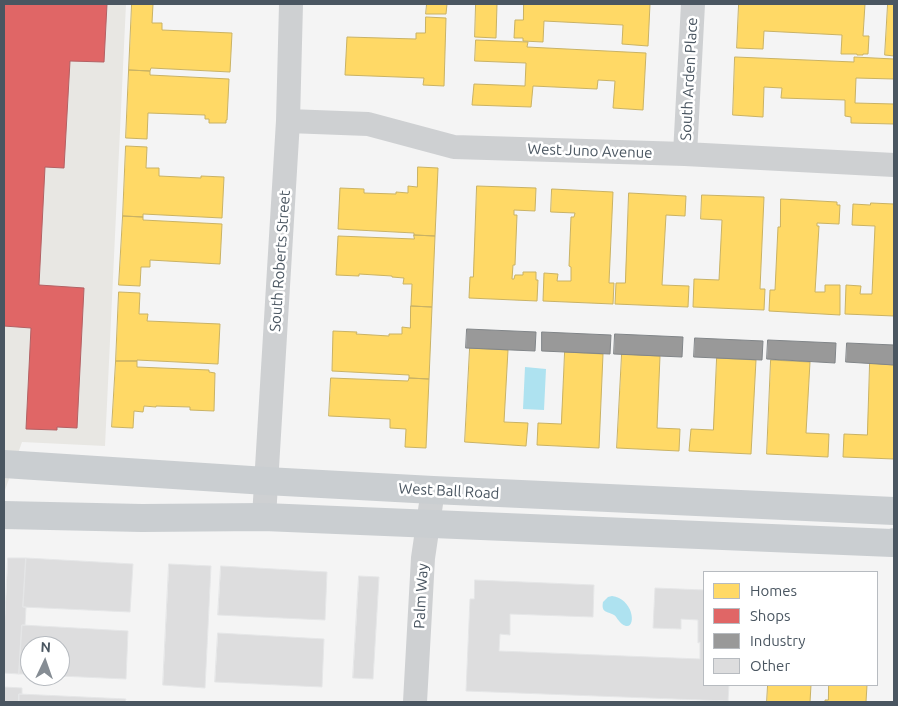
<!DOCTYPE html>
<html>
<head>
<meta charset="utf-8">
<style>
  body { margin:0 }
  #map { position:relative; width:898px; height:706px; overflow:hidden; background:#f4f4f4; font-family:Ubuntu,sans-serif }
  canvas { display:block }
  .frame { position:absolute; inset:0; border:5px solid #4a5661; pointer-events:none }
  .legend { position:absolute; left:703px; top:571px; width:175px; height:115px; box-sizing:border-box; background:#fff; border:1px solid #b7bbc0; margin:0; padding:6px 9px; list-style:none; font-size:15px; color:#4a5661 }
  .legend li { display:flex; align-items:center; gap:10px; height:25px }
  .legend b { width:25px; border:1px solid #b7bbc0 }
  .north { position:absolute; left:20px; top:636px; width:50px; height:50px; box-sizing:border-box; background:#fff; border:1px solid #b7bbc0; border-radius:50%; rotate:3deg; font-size:14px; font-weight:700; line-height:20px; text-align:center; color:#4a5661 }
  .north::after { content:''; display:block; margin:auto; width:18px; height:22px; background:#868d94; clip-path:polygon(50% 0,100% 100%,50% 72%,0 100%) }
</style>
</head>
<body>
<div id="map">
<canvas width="898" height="706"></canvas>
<div class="frame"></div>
<ul class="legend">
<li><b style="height:14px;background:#ffd966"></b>Homes</li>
<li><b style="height:14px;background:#e06666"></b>Shops</li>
<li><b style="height:14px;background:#999"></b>Industry</li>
<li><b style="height:14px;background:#ddddde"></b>Other</li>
</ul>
<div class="north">N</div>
</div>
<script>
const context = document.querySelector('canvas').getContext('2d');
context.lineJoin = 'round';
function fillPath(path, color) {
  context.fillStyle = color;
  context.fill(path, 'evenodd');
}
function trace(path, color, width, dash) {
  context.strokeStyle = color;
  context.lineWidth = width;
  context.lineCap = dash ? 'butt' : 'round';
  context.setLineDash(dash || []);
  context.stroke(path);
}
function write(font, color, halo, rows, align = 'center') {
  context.font = font + ' Ubuntu,sans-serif';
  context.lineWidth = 5;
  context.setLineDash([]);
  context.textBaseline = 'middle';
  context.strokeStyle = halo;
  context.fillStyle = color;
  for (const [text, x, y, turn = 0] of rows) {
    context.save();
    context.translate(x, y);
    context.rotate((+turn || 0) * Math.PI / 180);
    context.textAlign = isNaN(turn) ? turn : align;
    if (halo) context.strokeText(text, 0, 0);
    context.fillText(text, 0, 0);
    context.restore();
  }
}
fillPath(new Path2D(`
  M4,4H126L105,446L22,442L4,493Z`), '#e8e7e3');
fillPath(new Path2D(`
  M525,367L546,369L544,410L523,409Z
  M612,596C636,599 637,635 622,624C618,621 617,617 614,615C607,611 601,613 603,602L608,597Z`), '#aee2f0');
const homes = new Path2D(`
  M132,4H153L152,23H162V30L232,33L230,72L151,68L150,71L129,70Z
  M427,4H447L446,14H426Z
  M476,4H497L496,38L475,37Z
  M524,4H650L648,46L622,44L623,25L544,21L543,42L523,41V38H514L515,20H523Z
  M739,4H865L863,36H869L868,54H863V55H857V54H841L842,35L764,31L763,49L737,48Z
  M888,4H894V56L885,55Z
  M426,17L446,18L444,86L423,85L424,78L345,75L347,37L416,39V33H425Z
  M476,40L528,42L527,47L646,53L643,110L613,108L615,81L598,80L597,89L533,86L531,107L472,105L474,84L525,86L526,63L475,61Z
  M735,57L854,62V57L894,59V79L856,78L855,103L894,104V124L851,123V117L845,116V100L781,98L782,88L764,87L763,117L733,115Z
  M129,70L150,71V75L229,79L227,120H226V123H209V119H205V115L148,113L147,139L126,138Z
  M126,146L147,147L146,168H159V176L201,178V176L224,177L222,218L143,214V217L123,216Z
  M418,167L438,168L435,236L414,235V233L338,229L340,188L364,189V193L396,194V192L408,193V186L417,187Z
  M477,186L536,188L535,211L514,210V215H517L515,265H513L512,279H514L515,275H523V272H536V280H538L537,301L469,298L470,277H473Z
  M552,189L613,192L609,283H614L613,304L543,301L544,273L558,274L557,281H571V267L569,266L571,217H574L575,213L551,212Z
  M629,193L686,196L685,216L666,215L662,285L689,286L688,307L615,304L616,283H625Z
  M702,195L764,197L760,289H765L764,310L693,307L694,279L719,280L722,220L701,219Z
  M781,199L837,202V205H840L839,224L817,223V226H819L815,292H825V285H840V315L769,311L770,290H775L778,227H780Z
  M871,203L894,204V316L845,314L846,285L861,286L860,294H872L875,226L852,225L853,204L870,205Z
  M123,216L143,217V220L222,224L220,264L150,260V267H141L140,286L119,285Z
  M414,235L435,236L432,307L411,306L412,284H403L404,278L392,277V276L359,274V276L336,275L338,236L414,239Z
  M119,292L140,293L139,314H148L147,321L220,324L218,364L137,360V361H116Z
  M411,306L432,307L429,379L409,378V375L332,371L333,331L357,332L356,334L389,336V334H402V327L410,328Z
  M470,348L508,350L504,422L528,423L526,446L465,442Z
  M565,352L603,354L599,448L537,445L538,423L561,424Z
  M622,354L660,356L657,428L680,429L679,451L617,448Z
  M717,358L756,360L751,454L689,451L691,429L713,430Z
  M771,360L810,362L806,433L829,434L828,457L767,454Z
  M116,361H137V367L209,370V372L215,373L214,411L190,410V407L156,406V407L144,406L143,412L134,411L133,428L112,427Z
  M870,363L894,365V459L843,457L844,434L867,435Z
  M331,378L408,381L409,378L429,379L426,448L405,447L406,429L390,428V419L329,416Z
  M768,685H811L810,702H767Z
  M829,685H867L866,702H825V700H828Z`);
fillPath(homes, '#ffd966');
trace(homes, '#c9b264', 1);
const shops = new Path2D(`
  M4,4H107L104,62L70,61L64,168L45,167L39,285L84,288L77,428L57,427V430L26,429L31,328L4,326Z`);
fillPath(shops, '#e06666');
trace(shops, '#b36164', 1);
const industry = new Path2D(`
  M467,329L536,332L535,351L466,348Z
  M542,332L611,335L610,354L542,351Z
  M615,334L683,337L682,357L614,354Z
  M695,338L763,341L762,360L694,357Z
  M768,340L836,343L835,363L767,359Z
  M847,343L894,345V365L846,362Z`);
fillPath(industry, '#999');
trace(industry, '#818588', 1);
const building = new Path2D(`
  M8,558H26L23,607H26L25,625H22L19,674L4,673V636Z
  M26,558L133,564L130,612L23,607Z
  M169,564L211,566L205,688L163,685Z
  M221,566L327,572L325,620L218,615Z
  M359,576L379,577L373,679L353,678Z
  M475,580L594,585L593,617L510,614V635L500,634L499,651L700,659V642L698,643V620L681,619V629L653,628L655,588L704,590V685H729L728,701L466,691L470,599H474Z
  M22,625L128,631L126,679L60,676V646H30V674H19Z
  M218,633L324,639L322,687L215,682Z
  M4,687L22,688V694H19V702H4Z
  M19,694L126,699L125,702H19Z`);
fillPath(building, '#ddddde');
trace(building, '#e5e6e7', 1);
trace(new Path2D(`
  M288,121L368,124L454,147L685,154L894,165
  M685,154L693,4
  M264,517L288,121L291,4
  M415,702L423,558L433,490`), '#ced0d2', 24);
trace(new Path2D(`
  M4,464L266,481L433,490L894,511
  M4,515L142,518L264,517L892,543L894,542`), '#caced1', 28);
write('15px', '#4a5661', '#fff', [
  ["South Arden Place",689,79,-87],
  ["West Juno Avenue",590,151,2],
  ["South Roberts Street",280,261,-86],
  ["West Ball Road",449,491,3],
  ["Palm Way",421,596,-87]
]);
</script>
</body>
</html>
